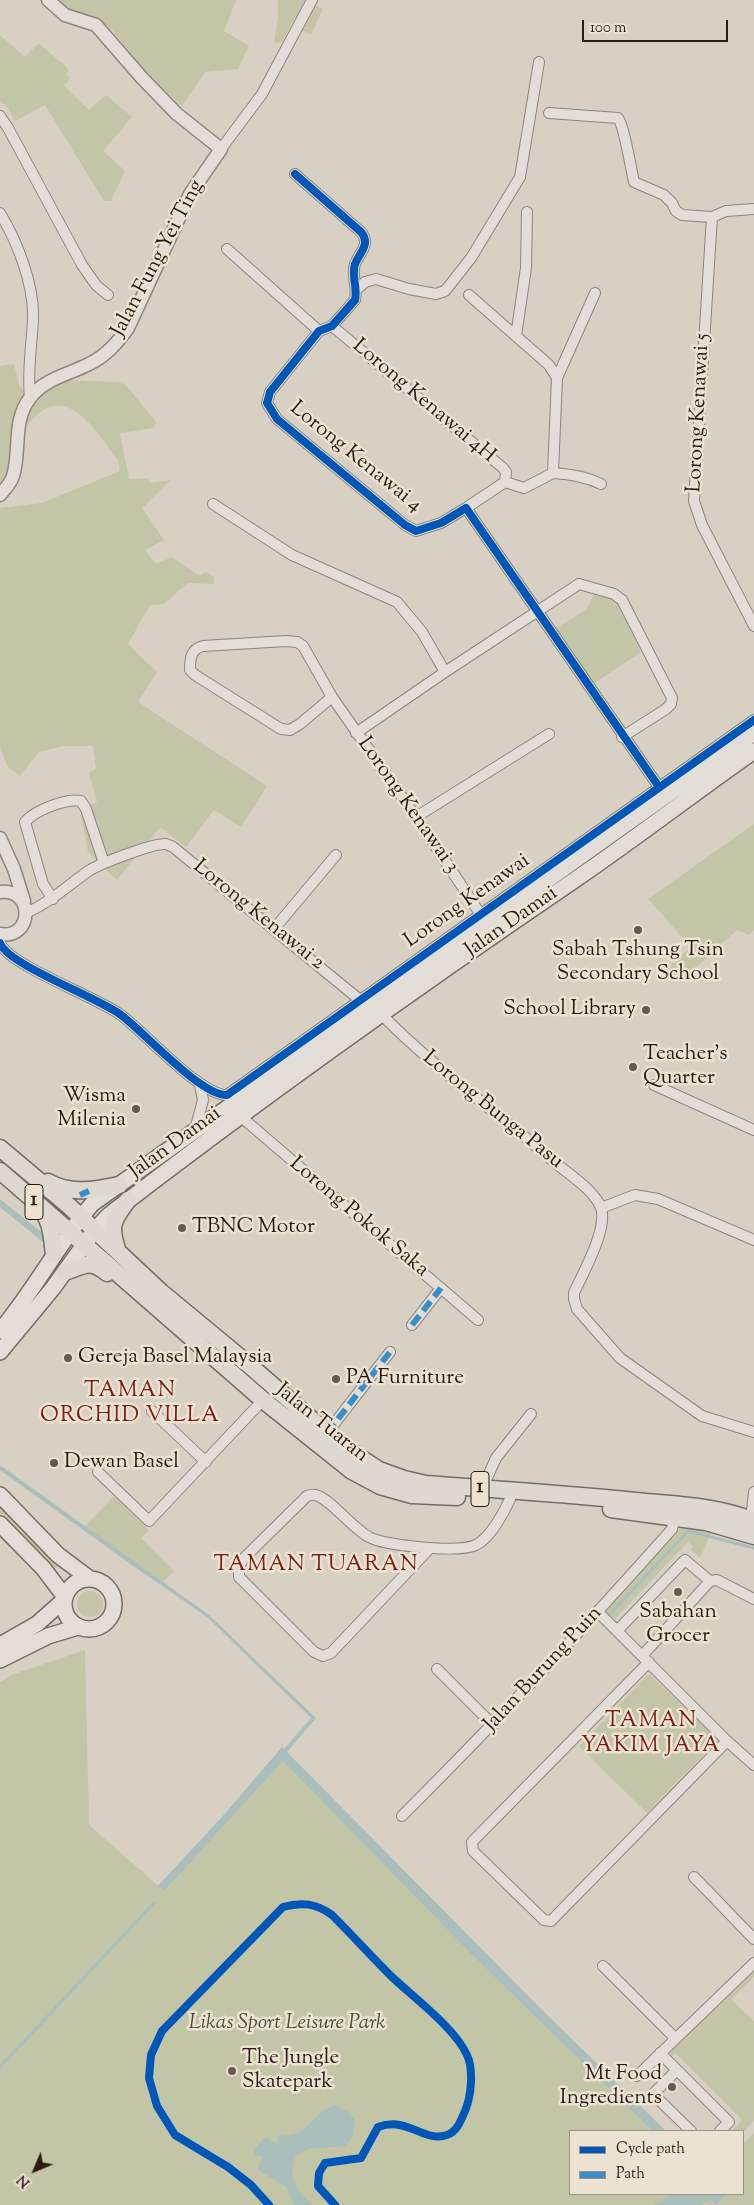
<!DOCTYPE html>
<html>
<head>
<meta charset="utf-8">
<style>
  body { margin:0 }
  #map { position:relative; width:754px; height:2205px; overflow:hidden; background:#d8d0c3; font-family:"Sorts Mill Goudy",serif }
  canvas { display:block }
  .legend { position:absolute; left:569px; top:2130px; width:175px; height:65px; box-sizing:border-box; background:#ece2d2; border:1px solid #9e9285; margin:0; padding:6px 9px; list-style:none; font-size:15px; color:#291b12 }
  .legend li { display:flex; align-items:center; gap:10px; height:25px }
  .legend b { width:25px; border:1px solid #9e9285 }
  .north { position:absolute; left:10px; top:2145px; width:50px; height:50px; -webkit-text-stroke:4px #ece2d2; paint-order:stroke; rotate:225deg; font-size:14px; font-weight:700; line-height:20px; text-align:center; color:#291b12 }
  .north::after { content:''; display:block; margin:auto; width:18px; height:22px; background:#291b12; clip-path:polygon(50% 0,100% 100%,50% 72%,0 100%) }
  .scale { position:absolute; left:582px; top:20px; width:146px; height:22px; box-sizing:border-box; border:2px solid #291b12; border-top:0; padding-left:6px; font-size:15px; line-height:18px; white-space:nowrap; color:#291b12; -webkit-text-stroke:4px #ece2d2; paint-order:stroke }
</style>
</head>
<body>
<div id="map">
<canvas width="754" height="2205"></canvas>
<ul class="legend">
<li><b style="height:6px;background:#0057b8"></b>Cycle path</li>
<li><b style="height:6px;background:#3b8dc8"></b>Path</li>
</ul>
<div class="north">N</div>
<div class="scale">100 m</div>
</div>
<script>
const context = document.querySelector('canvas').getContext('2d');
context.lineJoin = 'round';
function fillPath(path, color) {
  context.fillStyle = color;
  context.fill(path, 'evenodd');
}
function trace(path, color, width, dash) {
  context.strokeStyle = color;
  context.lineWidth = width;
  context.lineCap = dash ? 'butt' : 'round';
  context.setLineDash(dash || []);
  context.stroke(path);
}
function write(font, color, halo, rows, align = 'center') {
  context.font = font + ' "Sorts Mill Goudy",serif';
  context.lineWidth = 5;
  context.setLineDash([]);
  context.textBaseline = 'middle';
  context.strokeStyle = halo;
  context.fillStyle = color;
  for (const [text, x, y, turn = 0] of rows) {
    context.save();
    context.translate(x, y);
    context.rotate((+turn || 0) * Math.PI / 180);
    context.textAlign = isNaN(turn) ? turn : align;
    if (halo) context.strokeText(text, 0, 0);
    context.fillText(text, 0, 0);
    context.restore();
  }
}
fillPath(new Path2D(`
  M54,0H236L224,31L249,46L238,69L205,72L182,106L151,78L113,31L100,19L69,10Z
  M278,0H305L281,43L274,42L278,18Z
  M315,5L323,9L311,35L302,30Z
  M0,35L25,57L39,43L69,70L66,74L70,78L64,86L89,110L106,95L132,117L103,151L125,171L111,201H104L45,105L15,121L8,108L0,101Z
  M14,364L19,385L25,393L15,412L10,471L0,489V366Z
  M63,380L118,382L126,385L156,422L153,428L120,433L129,479L148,478L149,483L171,480L142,508L164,540L145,550L156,564L172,557L199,576L206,572L214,577V584L188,583L164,604L150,605L128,644L157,672L138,702L267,786L241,827L214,810L186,847L160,827L117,880L88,852L80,808L97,802L89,773L96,769L93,746H62L39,752L20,776L7,766L0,746V508L42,503L120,471L118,460C100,438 72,386 39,413C33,418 28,425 23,430C31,403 39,395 63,380Z
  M595,592L616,599L641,652L593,684L556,628L587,609Z
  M754,824V930L749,935L737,930L678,984L680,982L668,968L691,947L648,899Z
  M114,1496L149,1530L141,1538L174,1571L163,1582L84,1527Z
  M0,1504L59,1565L52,1572L0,1516Z
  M689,1525L712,1532L700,1558L691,1550L693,1547L688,1542L615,1619H612L606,1613V1610L679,1529Z
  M77 1604a13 13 0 1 1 26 0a13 13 0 1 1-26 0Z
  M85,1650L89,1825L164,1891L283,1760L471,1954L652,2131H570V2194H670L654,2205H0V1682L11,1675Z
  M649,1674L718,1740L647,1813L579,1746Z
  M754,1968V1977L731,1999L754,2021V2121L743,2132L731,2131L742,2120L675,2053L672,2056L670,2052Z
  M754,2133V2205H700L711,2200L716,2205L727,2194H743V2144Z`), '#c3c5a7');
fillPath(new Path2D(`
  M0,1199L45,1235L43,1242L0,1207Z
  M0,1465L209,1615L316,1718L287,1752L541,2009L666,2131H652L471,1954L283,1761L164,1891L158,1886L221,1818L282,1747L284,1749L311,1718L207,1617L129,1563L0,1470Z
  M335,2105L347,2111L355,2120L353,2136L345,2146L308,2149L296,2156C287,2177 296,2192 313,2205H294L286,2187L257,2169L263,2157L255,2155L254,2150L263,2139L268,2138L277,2145L278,2135C308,2141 311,2112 335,2105Z
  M670,2194H727L716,2205L711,2200L700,2205H654Z`), '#aabebb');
trace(new Path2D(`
  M611,1613L688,1531L754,1548
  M0,2067L154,1903`), '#aabebb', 3);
const minor = new Path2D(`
  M549,113L618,118C624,125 631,169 634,182L664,195L672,203L676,211L682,215L712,217L726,211L754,209
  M0,116L8,128L82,265L96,285L108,295
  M221,149L262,94L312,0
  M295,174L361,232C371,244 360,252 355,264C351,276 358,288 355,300L332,326L319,331L270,392L267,403L277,419L405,525L416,531L441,523L466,508L659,787
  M0,213C17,241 34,284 33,318C32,345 27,370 30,398
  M712,217L694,501L702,525L754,626
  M227,249L319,331
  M356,290L365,282L376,279L409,289L436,294L445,291L471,258L520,177L539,62
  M469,295L549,365L557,378L553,473L524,488L505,482
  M332,326L503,468L506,472L505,482
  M516,336L526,268L527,212
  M557,378L595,293
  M553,473C570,474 585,476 601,484
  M213,504L292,555L397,602L422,632L445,672
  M466,508L505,482
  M332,697L300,724L290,730L281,729L195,675L190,670C190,658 191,649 203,646L286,641L297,642L303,646L332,697L416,817L481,915
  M356,733L445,672L579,584L614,594L622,600L672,698L671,704L666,709L622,737
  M416,817L549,734
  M53,899L43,884L25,822C35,810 67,798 81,801L86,809L104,863
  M26,913C51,902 68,885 90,870C102,863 153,843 166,844C167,844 173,847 173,847L360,1000
  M274,929L336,855
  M0,943C8,965 97,997 121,1015C144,1032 201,1096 227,1095L754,720
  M382,1015C436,1070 500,1114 558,1165C571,1176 594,1190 601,1208C608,1229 583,1273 574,1293V1299L577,1309L620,1358L702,1416L754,1432
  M654,1085L754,1130
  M239,1115L478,1320
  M195,1130L203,1100L200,1085
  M601,1208L635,1195L658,1199L754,1240
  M412,1325L441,1288
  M152,1411L206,1462
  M327,1433L390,1352
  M98,1472L149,1521L263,1400
  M482,1489L496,1458L531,1414
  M751,1519L754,1492
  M430,1548L331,1653L323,1656L314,1652L239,1577V1567L243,1559L307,1496C310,1495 315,1494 318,1496C332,1501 352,1528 369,1537C385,1546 459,1553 476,1545C490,1538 504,1513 510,1499
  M598,1612L727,1741L754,1765
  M617,1631L685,1560L710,1581
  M642,1656L710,1581L717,1580L754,1599
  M649,1662L472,1842L473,1851L544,1920L551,1921L727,1741
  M437,1669L493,1725
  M402,1816C495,1723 585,1627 672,1529L675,1517
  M694,1877L754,1939
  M603,1966L675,2038
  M660,2053L729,2122L720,2131
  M677,2070L653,2094L691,2131
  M637,2076L754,1963`);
const tertiary = new Path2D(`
  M0,495C5,489 11,483 13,476C21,450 12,421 30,398C45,378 68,375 89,364C106,356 117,343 128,328L190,194L221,149L177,114L142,78L96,25L65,15L48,0
  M0,838L14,869L24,901
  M0,892C35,888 33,940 0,934`);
const secondary = new Path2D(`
  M0,1331C34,1291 58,1244 92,1204L754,733
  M0,1352L53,1288L94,1231L109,1215C261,1098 417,987 576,879C636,838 694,793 754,751
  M0,1495L58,1555L90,1579
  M0,1524L43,1568L65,1597
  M64 1604a25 25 0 1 1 50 0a25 25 0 1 1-50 0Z
  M0,1645L37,1624L64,1600
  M0,1660L48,1636L78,1627`);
const primary = new Path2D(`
  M0,1148L69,1206L161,1292L248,1364L342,1446L379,1470L404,1479L426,1484C500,1490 573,1494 646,1502C682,1505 720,1507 754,1521
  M0,1171L263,1400L352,1471L380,1486L412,1495L457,1497
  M48,1182C70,1195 95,1190 119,1185
  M43,1212C52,1224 52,1241 54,1255
  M118,1252C109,1226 112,1221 128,1200
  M65,1272C83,1266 90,1258 107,1273
  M611,1509L706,1522L754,1536`);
trace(minor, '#8c867e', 12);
trace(tertiary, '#8c867e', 15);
trace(secondary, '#746e66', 18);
trace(primary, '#746e66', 19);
trace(minor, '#e2ded7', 10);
trace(tertiary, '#e2ded7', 12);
trace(secondary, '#e2ded7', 15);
trace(primary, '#ddd8d0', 16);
trace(new Path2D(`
  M80,1195L89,1191
  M412,1325L441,1288
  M327,1433L390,1352`), '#3b8dc8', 6, [12, 6]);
trace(new Path2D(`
  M295,174L361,232C371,244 360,252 355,264C351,276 358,288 355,300L332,326L319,331L270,392L267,403L277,419L405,525L416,531L441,523L466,508L659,787
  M0,943C8,965 97,997 121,1015C144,1032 201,1096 227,1095L754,720
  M269,2205L251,2185L228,2167L175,2135L157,2106L149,2078L151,2055L162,2031L283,1907C302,1902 316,1903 332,1915C352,1935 371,1956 391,1976C413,1997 455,2028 467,2055C474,2070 471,2097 465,2111C461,2120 457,2132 447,2135C424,2143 408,2116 378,2127L361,2158L325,2163L319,2173L318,2186L335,2205`), '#0057b8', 8);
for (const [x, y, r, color] of [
  [638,930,5,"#665a50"],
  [646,1010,5,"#665a50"],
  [633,1067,5,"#665a50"],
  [136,1109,5,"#665a50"],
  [182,1228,5,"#665a50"],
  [68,1358,5,"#665a50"],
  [336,1379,5,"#665a50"],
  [54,1463,5,"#665a50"],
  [678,1592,5,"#665a50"],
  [232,2071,5,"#665a50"],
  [672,2087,5,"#665a50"]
]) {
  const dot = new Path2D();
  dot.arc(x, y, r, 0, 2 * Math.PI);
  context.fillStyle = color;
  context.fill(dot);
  trace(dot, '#ece2d2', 2);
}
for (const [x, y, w] of [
  [34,1202,18],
  [480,1489,18]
]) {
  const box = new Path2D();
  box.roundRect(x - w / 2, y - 17.5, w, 35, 4);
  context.fillStyle = '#ece2d2';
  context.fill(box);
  trace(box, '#291b12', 1);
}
write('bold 20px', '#291b12', null, [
  ["1",34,1202],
  ["1",480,1489]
]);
write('21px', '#291b12', '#ece2d2', [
  ["Jalan Fung Yei Ting",159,259,-62],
  ["Lorong Kenawai 4H",423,402,40],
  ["Lorong Kenawai 5",700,413,-87],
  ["Lorong Kenawai 4",355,458,39],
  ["Lorong Kenawai 3",407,806,55],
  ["Lorong Kenawai",468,902,-35],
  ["Lorong Kenawai 2",258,916,39],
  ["Jalan Damai",512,923,-35],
  ["Lorong Bunga Pasu",492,1111,39],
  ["Jalan Damai",176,1144,-36],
  ["Lorong Pokok Saka",358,1218,40],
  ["Jalan Tuaran",321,1424,39],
  ["Jalan Burung Puin",544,1670,-47]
]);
write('21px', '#291b12', '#ece2d2', [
  ["Sabah Tshung Tsin",638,951,"center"],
  ["Secondary School",638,975,"center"],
  ["School Library",636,1010,"right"],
  ["Teacher's",643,1055],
  ["Quarter",643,1079],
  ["Wisma",126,1097,"right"],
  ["Milenia",126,1121,"right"],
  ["TBNC Motor",192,1228],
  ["Gereja Basel Malaysia",78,1358],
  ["PA Furniture",346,1379],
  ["Dewan Basel",64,1463],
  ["Sabahan",678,1613,"center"],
  ["Grocer",678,1637,"center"],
  ["The Jungle",242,2059],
  ["Skatepark",242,2083],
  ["Mt Food",662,2075,"right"],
  ["Ingredients",662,2099,"right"]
], 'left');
write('italic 21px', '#524b38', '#ece2d2', [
  ["Likas Sport Leisure Park",287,2024]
]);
context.letterSpacing = '1px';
write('22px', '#7a1f14', '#ece2d2', [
  ["TAMAN",130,1392],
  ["ORCHID VILLA",130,1417],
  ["TAMAN TUARAN",316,1566],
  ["TAMAN",651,1722],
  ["YAKIM JAYA",651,1747]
]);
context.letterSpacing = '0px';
</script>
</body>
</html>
